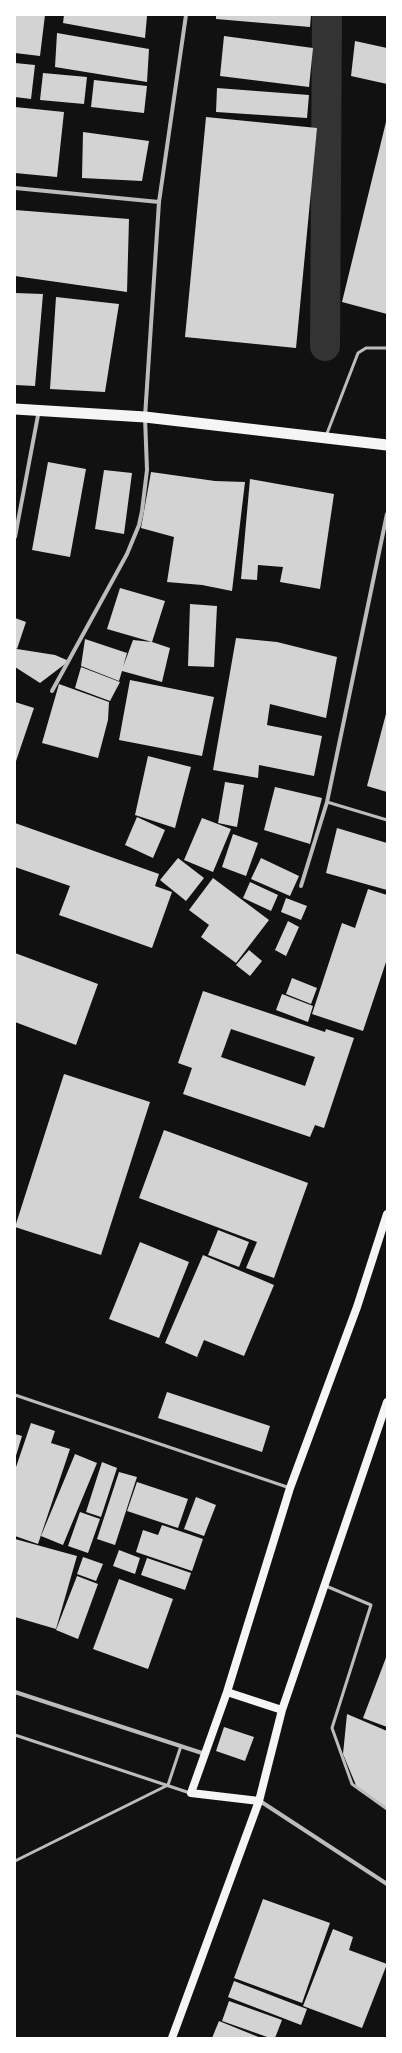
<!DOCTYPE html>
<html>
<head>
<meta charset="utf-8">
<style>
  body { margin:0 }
  #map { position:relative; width:402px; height:2053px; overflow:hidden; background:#111; font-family:Jost,sans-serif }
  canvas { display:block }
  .frame { position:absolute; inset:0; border:16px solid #fff; pointer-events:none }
</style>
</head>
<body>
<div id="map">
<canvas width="402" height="2053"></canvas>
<div class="frame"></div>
</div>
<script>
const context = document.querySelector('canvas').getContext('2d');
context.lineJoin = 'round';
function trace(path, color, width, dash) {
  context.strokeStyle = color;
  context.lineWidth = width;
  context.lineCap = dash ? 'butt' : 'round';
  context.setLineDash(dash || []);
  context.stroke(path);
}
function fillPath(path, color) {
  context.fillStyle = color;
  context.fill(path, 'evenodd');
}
trace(new Path2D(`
  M325,346L327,15`), '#333', 30);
fillPath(new Path2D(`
  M15,15H45L40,56L15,53Z
  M64,15L147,16L145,38L63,23Z
  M216,15H311L310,27L216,19Z
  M57,33L149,49L147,82L55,67Z
  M224,36L313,48L309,87L220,76Z
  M355,41L387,48V84L351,76Z
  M15,63L35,65L31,99L15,97Z
  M43,73L87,77L84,104L40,100Z
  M94,80L147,86L144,113L91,107Z
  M217,88L309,95L307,118L216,112Z
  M15,107L64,112L57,177L15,173Z
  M206,117L317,128L296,348L185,337Z
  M386,122H387V314L342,302Z
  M83,132L149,141L142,181L82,178Z
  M15,210L129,219L127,292L15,276Z
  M15,293L43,294L35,386L15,385Z
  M56,297L119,304L105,392L50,389Z
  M48,462L86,469L70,557L32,550Z
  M104,470L132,473L124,534L95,529Z
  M151,472L215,481L245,482L232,591L202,585L167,582L174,537L141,528Z
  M250,479L334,494L320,589L280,582L283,567L258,565L257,580L241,579Z
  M120,588L165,601L152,642L107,629Z
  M190,604L217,606L214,667L188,666Z
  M15,618L26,622L17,649L55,655L69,661L40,683L15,667V649H17L15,648Z
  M236,638L277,642L337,657L326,718L270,704L267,725L322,736L314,776L259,765L258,778L213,770Z
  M85,639L127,653L123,667L133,640L152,642L170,648L162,682L122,671L119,681L81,666Z
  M81,667L120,682L110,701L75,688Z
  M130,680L214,697L202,756L119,740Z
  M59,684L109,702L108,720L98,758L42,743Z
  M15,702L34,708L15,764Z
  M387,710V792L367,786Z
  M148,756L191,767L175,828L135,815Z
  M225,782L244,785L237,827L218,823Z
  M275,787L322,798L310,844L264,830Z
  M137,817L165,830L153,858L125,845Z
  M202,818L231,829L213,872L184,860Z
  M15,823L159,874L155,886L172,892L152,948L59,915L70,886L15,867Z
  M337,828L387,843V890L326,873Z
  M233,834L258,843L246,876L222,867Z
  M178,858L204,878L186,901L160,880Z
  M261,858L299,876L290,896L251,879Z
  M213,878L269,920L236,963L201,937L209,925L189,910Z
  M250,882L278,895L271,911L243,898Z
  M368,889L387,895V959L363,1031L312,1014L342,923L355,928Z
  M286,898L307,906L301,920L281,912Z
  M288,921L299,927L286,956L275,950Z
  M249,950L262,961L250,976L236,965Z
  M15,953L98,984L76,1045L15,1022Z
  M292,978L317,988L311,1004L286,994Z
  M203,991L325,1032L326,1029L354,1038L324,1128L315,1125L310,1137L183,1094L192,1068L178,1063ZM231,1029L315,1057L305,1086L221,1057Z
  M282,994L313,1006L308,1022L276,1010Z
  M64,1074L150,1102L101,1255L15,1227Z
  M164,1130L308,1183L274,1278L246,1268L257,1242L139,1198Z
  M218,1230L249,1242L239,1267L208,1255Z
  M140,1242L189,1262L159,1338L109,1319Z
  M203,1255L274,1285L244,1356L204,1340L197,1357L165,1343Z
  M167,1392L270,1426L262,1452L158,1418Z
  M31,1423L55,1431L51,1443L70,1449L38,1544L15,1536V1470Z
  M15,1434L22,1436L15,1459Z
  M75,1454L97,1463L63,1545L41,1536Z
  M102,1462L117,1468L101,1517L86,1512Z
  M119,1472L137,1477L115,1545L97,1539Z
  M137,1482L188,1499L178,1528L127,1511Z
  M196,1497L216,1505L204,1536L184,1529Z
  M80,1512L100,1519L88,1553L68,1546Z
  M162,1525L203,1539L192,1571L136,1552L143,1530L158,1535Z
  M15,1539L77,1556L56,1629L15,1617Z
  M119,1550L140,1558L135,1574L113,1566Z
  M83,1557L103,1564L96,1581L77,1574Z
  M147,1558L191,1573L185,1590L141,1575Z
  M77,1576L98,1584L78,1639L56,1630Z
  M119,1579L173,1599L148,1669L93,1649Z
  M387,1655V1727L363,1718Z
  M347,1714L387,1731V1808L358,1790L343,1754Z
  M224,1727L254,1737L245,1761L216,1751Z
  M263,1899L330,1923L302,2003L234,1978Z
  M333,1929L353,1937L349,1950L387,1964L362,2028L303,2006Z
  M234,1981L307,2009L301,2025L228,1997Z
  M229,2001L282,2020L275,2038H270L222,2021Z
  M219,2021L261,2038H212Z`), '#d3d3d3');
trace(new Path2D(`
  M326,436L358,353L366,348H387
  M327,802L387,820
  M15,1395L290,1488
  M326,1586L371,1605L332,1728L352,1784L387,1809
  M15,1735L190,1793
  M15,1861L168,1785L181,1746`), '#bcbcbc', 3);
trace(new Path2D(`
  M15,188L159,202
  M15,537L39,410
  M52,691L127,554L139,525L142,511L147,470L145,417L159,202L186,15
  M301,886L327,802L387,514
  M15,1692L205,1754
  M260,1801L387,1884`), '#bcbcbc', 4);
trace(new Path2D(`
  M227,1692L282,1710
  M259,1801L191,1793L227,1692L290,1488L357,1307L387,1214
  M172,2038L259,1801L282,1710L387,1402`), '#f5f5f5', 8);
trace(new Path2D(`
  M15,409L145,417L387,445`), '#f5f5f5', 11);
</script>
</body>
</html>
